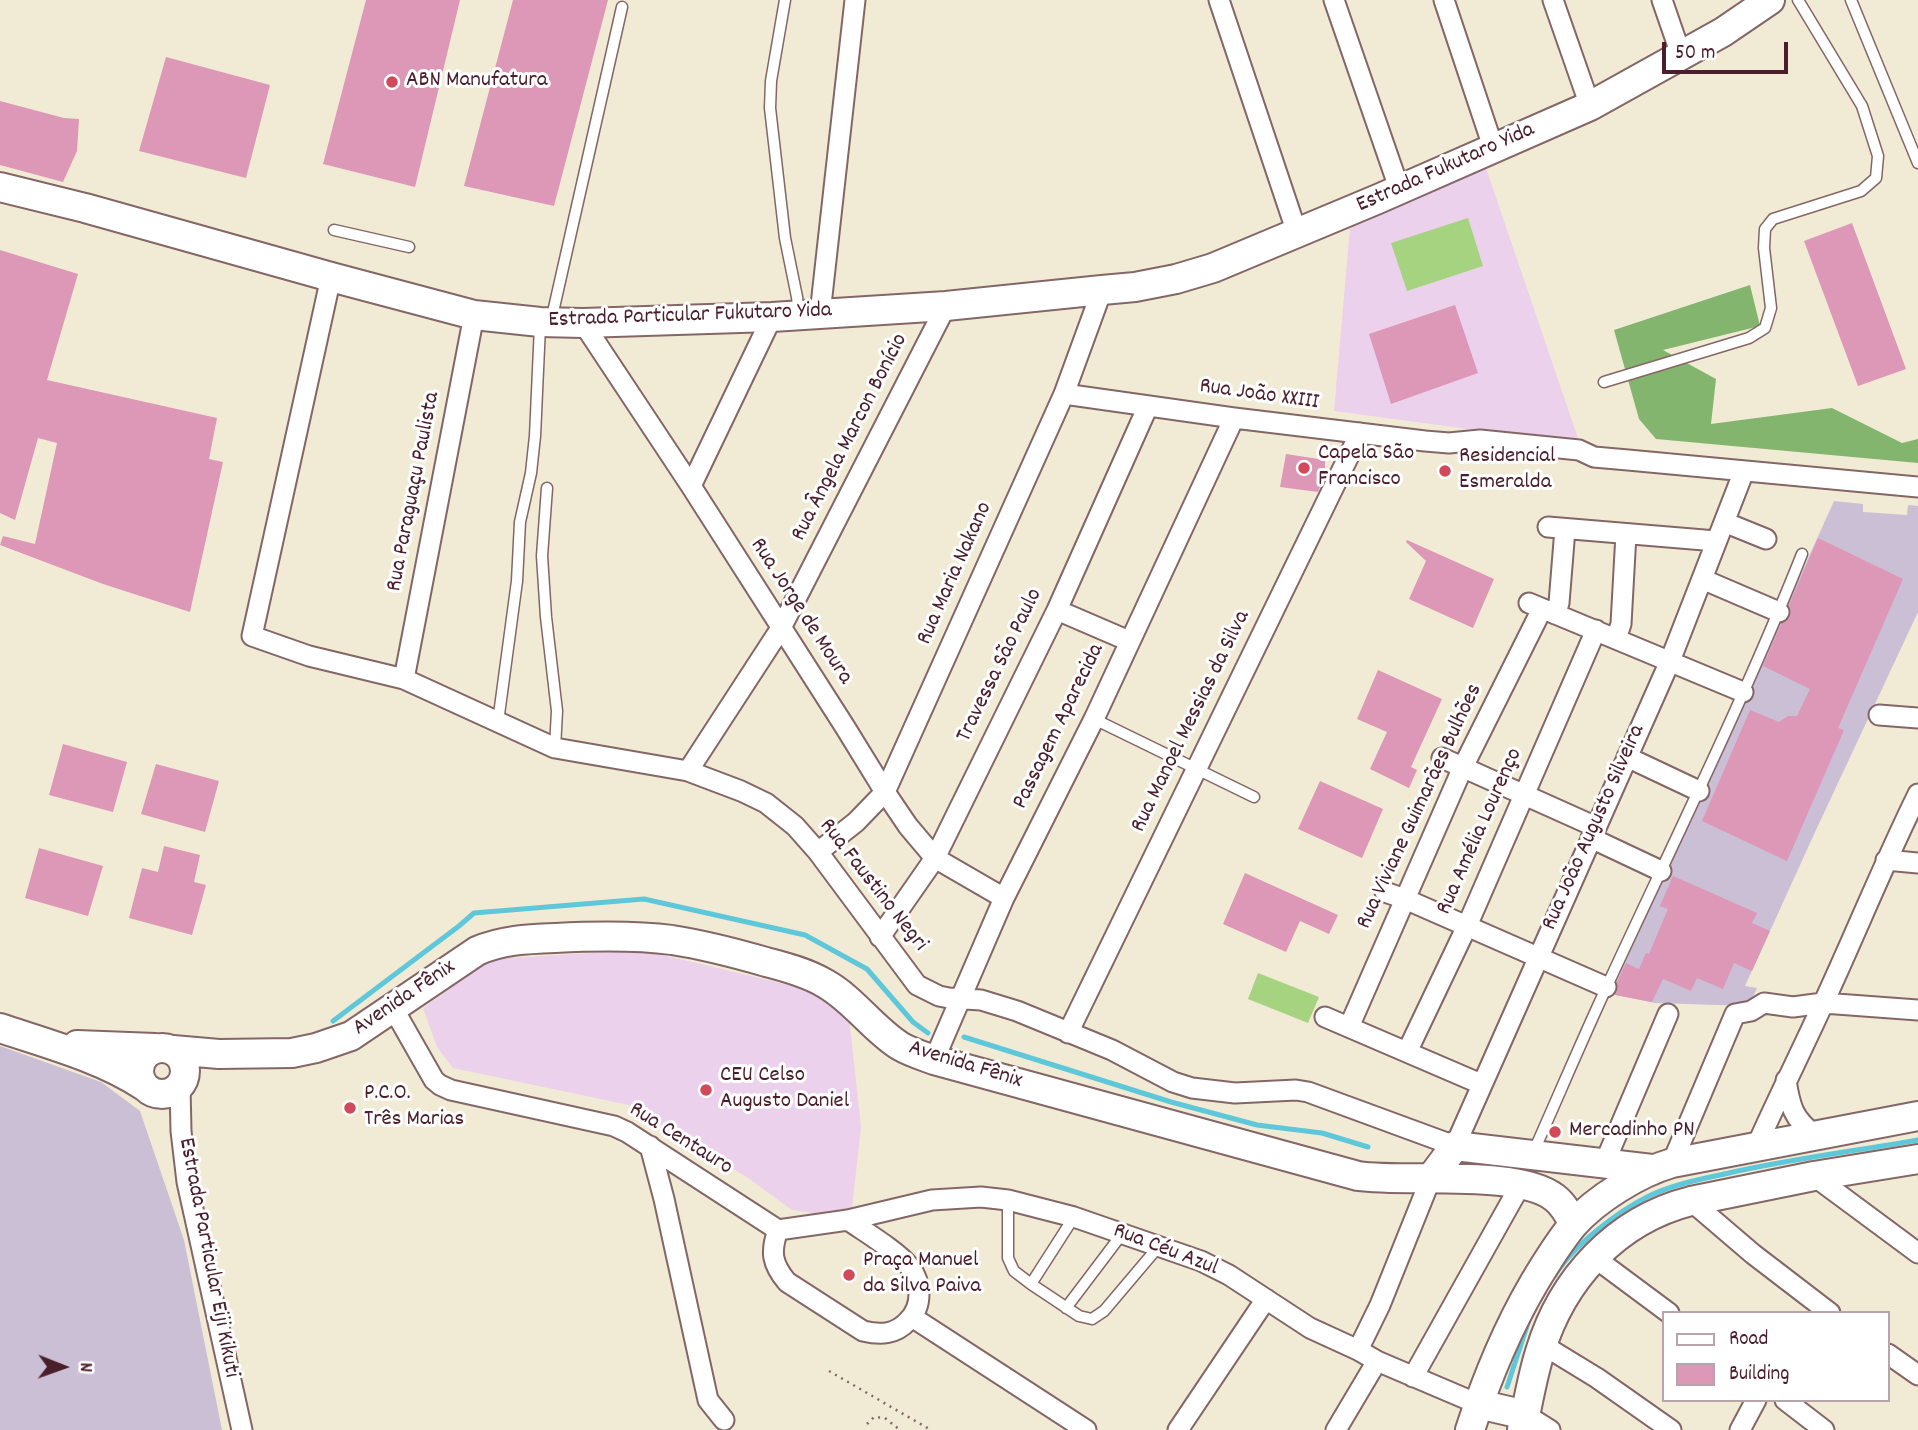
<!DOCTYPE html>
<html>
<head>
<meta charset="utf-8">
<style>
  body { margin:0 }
  #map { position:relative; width:1918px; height:1430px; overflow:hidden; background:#f1ebd5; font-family:Dekko,sans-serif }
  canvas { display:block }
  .legend { position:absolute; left:1662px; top:1311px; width:228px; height:91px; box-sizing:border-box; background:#fff; border:2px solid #b7a5aa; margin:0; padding:9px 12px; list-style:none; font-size:21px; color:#4a1f2b }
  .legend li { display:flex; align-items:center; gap:14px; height:35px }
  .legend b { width:35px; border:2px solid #b7a5aa }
  .north { position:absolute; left:28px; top:1332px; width:70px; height:70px; -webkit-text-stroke:5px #fff; paint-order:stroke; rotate:91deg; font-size:19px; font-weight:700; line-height:28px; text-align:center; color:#4a1f2b }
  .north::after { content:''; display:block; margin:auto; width:24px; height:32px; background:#4a1f2b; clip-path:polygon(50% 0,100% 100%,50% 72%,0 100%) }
  .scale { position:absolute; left:1662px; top:42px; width:126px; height:32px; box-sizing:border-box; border:4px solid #4a1f2b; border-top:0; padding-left:9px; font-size:21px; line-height:24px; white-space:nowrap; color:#4a1f2b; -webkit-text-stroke:5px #fff; paint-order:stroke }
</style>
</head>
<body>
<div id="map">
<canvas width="1918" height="1430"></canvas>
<ul class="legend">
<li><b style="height:9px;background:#fff"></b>Road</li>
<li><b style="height:19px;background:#dd97b7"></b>Building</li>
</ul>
<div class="north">N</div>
<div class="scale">50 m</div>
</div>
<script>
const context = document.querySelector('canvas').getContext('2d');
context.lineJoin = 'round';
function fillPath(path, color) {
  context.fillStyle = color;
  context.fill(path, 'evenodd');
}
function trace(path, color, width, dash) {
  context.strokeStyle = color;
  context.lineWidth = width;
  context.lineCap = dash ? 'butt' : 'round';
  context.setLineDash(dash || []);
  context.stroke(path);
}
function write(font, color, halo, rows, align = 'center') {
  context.font = font + ' Dekko,sans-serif';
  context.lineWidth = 6;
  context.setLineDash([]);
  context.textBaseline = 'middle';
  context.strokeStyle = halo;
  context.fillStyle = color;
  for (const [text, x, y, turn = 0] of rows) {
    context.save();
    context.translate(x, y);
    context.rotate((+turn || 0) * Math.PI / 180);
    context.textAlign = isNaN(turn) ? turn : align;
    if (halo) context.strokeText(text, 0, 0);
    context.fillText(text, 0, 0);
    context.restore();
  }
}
fillPath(new Path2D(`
  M1486,168L1580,444L1334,411L1350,228Z
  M642,950L806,989L849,1017L861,1127L852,1208L814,1213L792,1210L748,1178L629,1105L453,1068L437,1047L423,1008L491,959Z`), '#ebd1eb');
fillPath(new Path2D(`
  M1834,501L1863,504V512L1907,515L1908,505L1918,506V612L1816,830L1745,986L1757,988L1749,1006L1655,1003L1611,994Z
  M0,1046L101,1082L140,1111L184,1240L222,1430H0Z`), '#cbbfd5');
fillPath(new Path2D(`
  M1468,218L1483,266L1407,291L1391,243Z
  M1258,973L1319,997L1308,1023L1248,999Z`), '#a5d380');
fillPath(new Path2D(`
  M1750,285L1760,326L1663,350L1716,379L1711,424L1832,408L1902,443L1918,439V463L1656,439L1639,419L1614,330Z`), '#84b56e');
trace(new Path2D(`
  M333,1021L459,926L474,913L644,899L805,935L867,969L913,1022L928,1033
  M964,1037L1171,1102L1257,1125L1322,1133L1368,1147
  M1555,1275C1573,1246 1617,1212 1647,1197C1673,1184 1702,1179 1729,1173C1791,1159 1855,1151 1918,1140
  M1507,1387L1529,1320`), '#5ec7d9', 5);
fillPath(new Path2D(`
  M366,0H460L415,187L323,164Z
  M513,0H608L554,206L464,186Z
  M166,57L270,85L246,178L139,151Z
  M0,101L64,118L79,119L77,151L63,182L0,165Z
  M1852,223L1906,369L1858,386L1804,241Z
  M0,250L78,274L47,380L217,418L209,459L223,462L190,612L103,584L0,545L3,536L35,544L57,443L38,438L15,520L0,513Z
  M1455,305L1478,373L1391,404L1369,334Z
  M1286,454L1325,460V476L1318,492L1280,487Z
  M1818,538L1903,579L1838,728L1844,730L1787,861L1702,821L1750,710L1779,722L1788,716H1797L1810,689L1763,666L1781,624L1790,617L1791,611L1789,605Z
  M1407,540L1494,579L1473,628L1409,599L1426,561L1406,542Z
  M1378,670L1442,699L1411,767L1417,770L1409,788L1370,769L1387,732L1357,719Z
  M63,744L127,762L113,812L49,795Z
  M156,764L219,781L205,832L141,814Z
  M1320,781L1383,809L1362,858L1298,829Z
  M164,846L200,855L194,882L206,885L192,935L129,918L142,868L158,872Z
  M39,848L103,866L88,916L25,898Z
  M1245,873L1338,915L1329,934L1300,921L1286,952L1223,924Z
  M1673,876L1757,913L1752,923L1770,931L1752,971L1734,963L1723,989L1697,978L1691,991L1663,979L1652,1002L1615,995L1617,991V982L1626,963L1639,969L1646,953L1649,954L1668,909L1660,906Z`), '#dd97b7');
const lane = new Path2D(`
  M785,0L771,81L770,108L785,238L797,297L799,315
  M1851,0L1918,163
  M334,230L409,247
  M551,321L622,7
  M1604,382L1749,338L1765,328L1771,308L1764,248L1765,229L1773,219L1861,191L1876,178L1878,156L1862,106L1798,0
  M547,488L542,556L546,617L557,711L555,748
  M1094,719L1254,797
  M498,722L517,581L520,522L531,473L535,436L540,326
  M1533,1153C1558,1097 1582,1040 1608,984C1674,841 1744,700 1802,554
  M1008,1200V1258L1014,1271L1031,1284L1079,1316L1092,1319L1104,1311L1159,1246
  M1031,1284L1074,1217
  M1066,1308L1122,1234`);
const street = new Path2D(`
  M1219,0L1297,233
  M1334,0L1399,188
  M1444,0L1493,147
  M1553,0L1590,106
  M1662,0L1681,55
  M331,277L252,636L309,656L404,679L555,748L688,771L741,791L766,803L795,826L818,852L917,985L939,996L949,998L981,1000L1017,1011L1112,1050L1173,1082L1192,1088L1235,1093L1296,1090L1308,1092L1455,1146L1670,661L1744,471
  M820,314L855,0
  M583,323L691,486L845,727L885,792L908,826L935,858L1004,898
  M1064,394L1234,418L1425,441L1449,443L1480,440L1579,450L1594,457L1628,460L1918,487
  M691,486L772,317
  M1724,522L1766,539
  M1548,527L1716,541
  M1702,579L1779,612
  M1529,603L1743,692
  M1057,610L1129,641
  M1555,614L1559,603L1565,529
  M1616,639L1621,624L1626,534
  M404,679L474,315
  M1879,715L1918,718
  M1627,757L1699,791
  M1442,758L1596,827
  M688,771L781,628L946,306
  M1591,838L1661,871
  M818,852L856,822L885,792L1064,394L1102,290
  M1886,860L1918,863
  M1385,892L1405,899L1606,987
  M880,937L935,858L1057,610L1148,406
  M393,1008L434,1080L440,1085L451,1090L614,1126L627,1132L778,1230
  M1325,1017L1481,1084
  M1349,1027L1463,767L1542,609
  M1068,1033L1360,433
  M1407,1052L1467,926L1596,630
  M934,1060L1004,898L1094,719L1234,418
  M1786,1080C1790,1106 1793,1119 1815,1135
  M180,1086L181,1131L187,1182L242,1430
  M1757,1145C1778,1098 1801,1052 1823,1004C1855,935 1884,863 1918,794
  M650,1146L664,1199L708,1400L724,1420
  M1605,1162L1668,1014
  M1672,1163L1735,1014L1751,1011L1764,1003L1793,1007L1823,1003L1918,1010
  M1814,1176L1918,1253
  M1691,1201L1753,1254L1830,1313
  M778,1230L848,1220L932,1200L981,1197L1008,1200L1074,1217L1201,1261L1229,1275L1310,1328L1358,1350L1377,1361L1478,1404
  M778,1230C770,1252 772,1264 787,1282L863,1331C880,1335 895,1335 908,1321C923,1306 922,1282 909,1266C897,1251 865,1232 848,1220
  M1595,1258L1669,1313
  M912,1317L1086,1430
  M1543,1345L1597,1378L1671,1430
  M1358,1350L1380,1305L1431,1178
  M1888,1354L1918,1375
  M1413,1377L1521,1184
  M1785,1400L1824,1430
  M1526,1415L1550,1430
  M1178,1430L1266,1299
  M1336,1430L1377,1361
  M1740,1430L1756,1400`);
const secondary = new Path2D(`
  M0,187L85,208L331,277L474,315L540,322L583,323L772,317L946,306L1102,290L1135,287L1176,279L1213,268L1378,199L1590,106L1723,32L1770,0
  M0,1028C48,1044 101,1058 144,1086
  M77,1045L155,1048
  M139 1071a23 23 0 1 1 46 0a23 23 0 1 1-46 0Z
  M173,1050L219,1054L292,1053L316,1048L351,1036L477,951C502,940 527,939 555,938C594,936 634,935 672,940C704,945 735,953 766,962C786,967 808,973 826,984C854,1000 873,1029 900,1046C910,1052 923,1056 934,1060L1358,1176C1407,1183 1519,1169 1555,1198C1563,1204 1569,1215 1574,1224
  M1431,1178L1455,1146L1652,1169
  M1478,1404L1526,1415
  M1470,1430C1487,1377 1506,1331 1534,1283C1546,1263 1558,1243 1573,1225C1596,1199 1638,1173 1672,1163L1918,1116
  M1522,1430C1528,1404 1532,1377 1540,1352C1562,1279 1616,1220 1691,1201L1814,1176L1918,1159`);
trace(lane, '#846666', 13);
trace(street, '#846666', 23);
trace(secondary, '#846666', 32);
trace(new Path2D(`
  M829,1371L931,1430
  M867,1424L874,1417L885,1418L900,1430`), '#846666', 2.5, [2, 5]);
trace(lane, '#fff', 10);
trace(street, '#fff', 19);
trace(secondary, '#fff', 28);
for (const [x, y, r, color] of [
  [392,82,7,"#d1495b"],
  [1304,468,7,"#d1495b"],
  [1445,471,7,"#d1495b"],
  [706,1090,7,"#d1495b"],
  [350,1108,7,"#d1495b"],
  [1555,1132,7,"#d1495b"],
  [849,1275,7,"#d1495b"]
]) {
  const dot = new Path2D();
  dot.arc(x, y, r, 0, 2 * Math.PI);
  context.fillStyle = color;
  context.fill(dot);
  trace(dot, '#fff', 2.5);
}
write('23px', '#4a1f2b', '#fff', [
  ["ABN Manufatura",406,82],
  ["Capela São",1318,455],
  ["Francisco",1318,481],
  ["Residencial",1459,458],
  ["Esmeralda",1459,484],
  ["CEU Celso",720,1077],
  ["Augusto Daniel",720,1103],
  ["P.C.O.",364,1095],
  ["Três Marias",364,1121],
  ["Mercadinho PN",1569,1132],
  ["Praça Manuel",863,1262],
  ["da Silva Paiva",863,1288]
], 'left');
write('23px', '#4a1f2b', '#fff', [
  ["Estrada Fukutaro Yida",1446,169,-24],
  ["Estrada Particular Fukutaro Yida",690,317,-2],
  ["Rua João XXIII",1259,396,8],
  ["Rua Ângela Marcon Bonício",851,438,-63],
  ["Rua Paraguaçu Paulista",415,492,-79],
  ["Rua Maria Nakano",956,574,-66],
  ["Rua Jorge de Moura",800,612,57],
  ["Travessa São Paulo",1001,666,-64],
  ["Rua Manoel Messias da Silva",1192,722,-64],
  ["Passagem Aparecida",1060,727,-64],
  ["Rua Viviane Guimarães Bulhões",1421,807,-65],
  ["Rua João Augusto Silveira",1595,828,-66],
  ["Rua Amélia Lourenço",1481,832,-66],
  ["Rua Faustino Negri",872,886,52],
  ["Avenida Fênix",405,999,-34],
  ["Avenida Fênix",965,1066,17],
  ["Rua Centauro",680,1140,32],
  ["Rua Céu Azul",1165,1251,21],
  ["Estrada Particular Eiji Kikuti",207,1258,79]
]);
</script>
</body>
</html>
